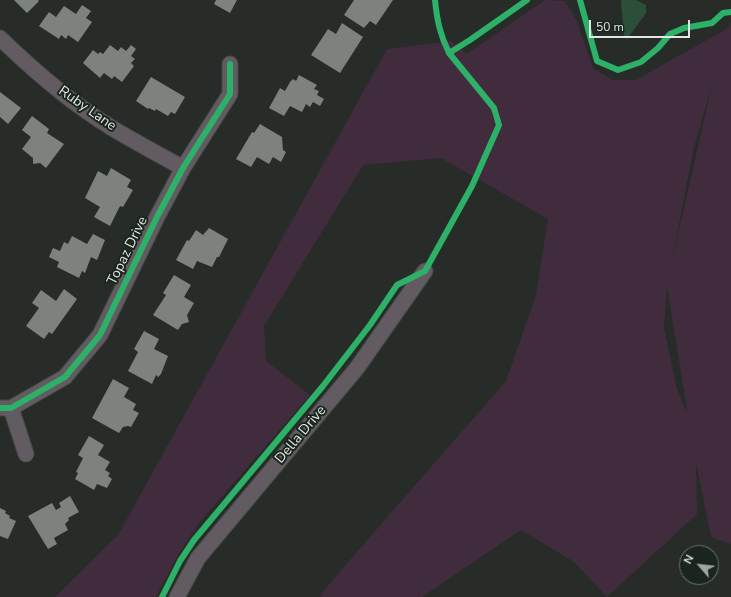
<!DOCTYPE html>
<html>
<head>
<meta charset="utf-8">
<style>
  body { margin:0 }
  #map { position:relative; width:731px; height:597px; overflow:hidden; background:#272c28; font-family:"Nunito Sans",sans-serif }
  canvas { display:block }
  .north { position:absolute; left:679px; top:545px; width:40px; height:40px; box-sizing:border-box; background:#1a251d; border:1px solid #6a736c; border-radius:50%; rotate:298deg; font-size:11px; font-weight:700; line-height:16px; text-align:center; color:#e1e8e3 }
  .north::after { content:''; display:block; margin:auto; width:14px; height:18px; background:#a0a6a2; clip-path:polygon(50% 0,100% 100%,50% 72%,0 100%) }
  .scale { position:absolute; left:589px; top:20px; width:101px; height:18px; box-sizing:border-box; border:2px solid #e1e8e3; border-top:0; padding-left:5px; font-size:12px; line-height:14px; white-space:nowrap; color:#e1e8e3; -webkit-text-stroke:3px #1a251d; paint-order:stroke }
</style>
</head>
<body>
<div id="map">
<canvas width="731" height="597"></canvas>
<div class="north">N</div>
<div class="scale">50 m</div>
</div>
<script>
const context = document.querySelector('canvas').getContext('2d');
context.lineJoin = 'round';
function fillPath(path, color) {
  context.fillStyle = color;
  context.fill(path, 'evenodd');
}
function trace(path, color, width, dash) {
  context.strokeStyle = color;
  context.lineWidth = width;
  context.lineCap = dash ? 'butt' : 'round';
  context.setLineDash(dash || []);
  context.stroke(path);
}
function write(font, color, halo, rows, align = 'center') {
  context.font = font + ' "Nunito Sans",sans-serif';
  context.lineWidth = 4;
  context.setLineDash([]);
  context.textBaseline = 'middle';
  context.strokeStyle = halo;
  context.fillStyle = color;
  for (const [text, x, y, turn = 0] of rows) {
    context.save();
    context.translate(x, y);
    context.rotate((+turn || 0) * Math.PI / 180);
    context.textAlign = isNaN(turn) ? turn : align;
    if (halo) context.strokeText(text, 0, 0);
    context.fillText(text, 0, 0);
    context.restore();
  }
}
fillPath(new Path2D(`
  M545,0L565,1L576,19L593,68L612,80H636L728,28L731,22V544L711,537L696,462L697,514L607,597L574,562L521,530L422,597H320L329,584L506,381L536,295L548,219L441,158L363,165L264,326L266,361L310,395L199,523L178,555L156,597H55L118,535L387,49L451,41L467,54ZM712,85L671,265L694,147ZM667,286L687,410H686L677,389L664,328Z`), '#412c3d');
fillPath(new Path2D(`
  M621,0H636L646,5V13L627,39L624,37Z`), '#2c4f39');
fillPath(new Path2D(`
  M14,0H38L39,1L27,13Z
  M216,0H237L230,13L214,4Z
  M354,0H393L376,25L370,21L364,28L344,15Z
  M82,5L91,11L86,18L92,22L78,42L68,35L66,39L61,35L59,39L39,26L49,12L56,17L64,6L76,14Z
  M342,23L363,37L340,73L311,55L328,29L336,34Z
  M110,45L118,51L121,47L126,51L131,45L136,49L131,56L135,59L131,63L134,66L122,82L114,76L112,79L104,73L100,78L83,63L93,50L98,54L100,52L103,54Z
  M299,75L317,85L314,89L319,91L317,95L324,99L320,106L313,102L310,107L306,104L302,112L290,106L284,116L269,108L280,88L285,91L290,82L293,79L296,81Z
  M151,77L185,97L175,114L171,112L168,116L156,109L155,111L149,108L148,109L136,101Z
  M0,92L21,108L8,124L0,117Z
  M32,116L49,129L47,133L64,144L46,168L40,163L33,164V158L22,149L31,137L22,130Z
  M260,124L282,137L283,150L286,152L281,162L273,157L269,164L257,157L251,167L236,159L252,132L254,133Z
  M111,168L131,180L127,187L133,190L123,207L120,206L110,226L94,217L100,207L85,198L98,171L107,176Z
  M209,228L228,239L219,257H217L212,267L197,261L193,269L176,260L187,240L189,241L196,230L203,235Z
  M93,234L105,240L97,260L91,257L85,273L82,271L79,278L57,267L59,262L49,257L53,248L60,251L64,242L68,244L72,236L87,244Z
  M174,275L191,285L184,297L194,303L187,315L189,322L182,324L178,330L153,315L166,295L163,293Z
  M64,289L77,299L52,334L49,332L44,339L26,326L39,308L32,303L41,290L56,301Z
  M144,331L159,339L154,349L168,356L161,374L158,377L156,375L152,384L128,371L138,352L134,349Z
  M113,379L129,388L124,397L136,404L133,410L139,413L131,427L128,426L123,427L119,433L92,418Z
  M89,436L104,445L98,455L110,462L105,470L110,473L108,476L112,479L107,488L97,484L94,490L75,479L78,473L76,472L83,458L78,455Z
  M70,496L79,512L68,518L69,520L65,524L68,530L54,538L57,544L48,549L28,516L52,503L56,510L61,507L59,503Z
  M0,508L6,511L5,513L10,516L9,518L16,521L8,539L0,536Z`), '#7d827e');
const minor = new Path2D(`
  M0,38C34,71 71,103 112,128C135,142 160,155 183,168
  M0,408H11L65,377L100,335L157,217L183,168L230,94V64
  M11,408L26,454
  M177,597L198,558L357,368L425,271`);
trace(minor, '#464947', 17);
trace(minor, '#635b62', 15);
trace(new Path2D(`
  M435,0C437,20 440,35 449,53
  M580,0L597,61L618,70L641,62L658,48L670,34L684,28L712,23L723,13L731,12
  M0,408H11L65,377L100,335L157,217L183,168L230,94V64
  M162,597L180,561L194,540L323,386L370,325L397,285L425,271L472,186L499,125L494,108L449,53L470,40L527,0`), '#2db169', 6);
write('14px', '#e1e8e3', '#1a251d', [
  ["Ruby Lane",87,109,35],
  ["Topaz Drive",128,251,-64],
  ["Della Drive",301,435,-50]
]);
</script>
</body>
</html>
